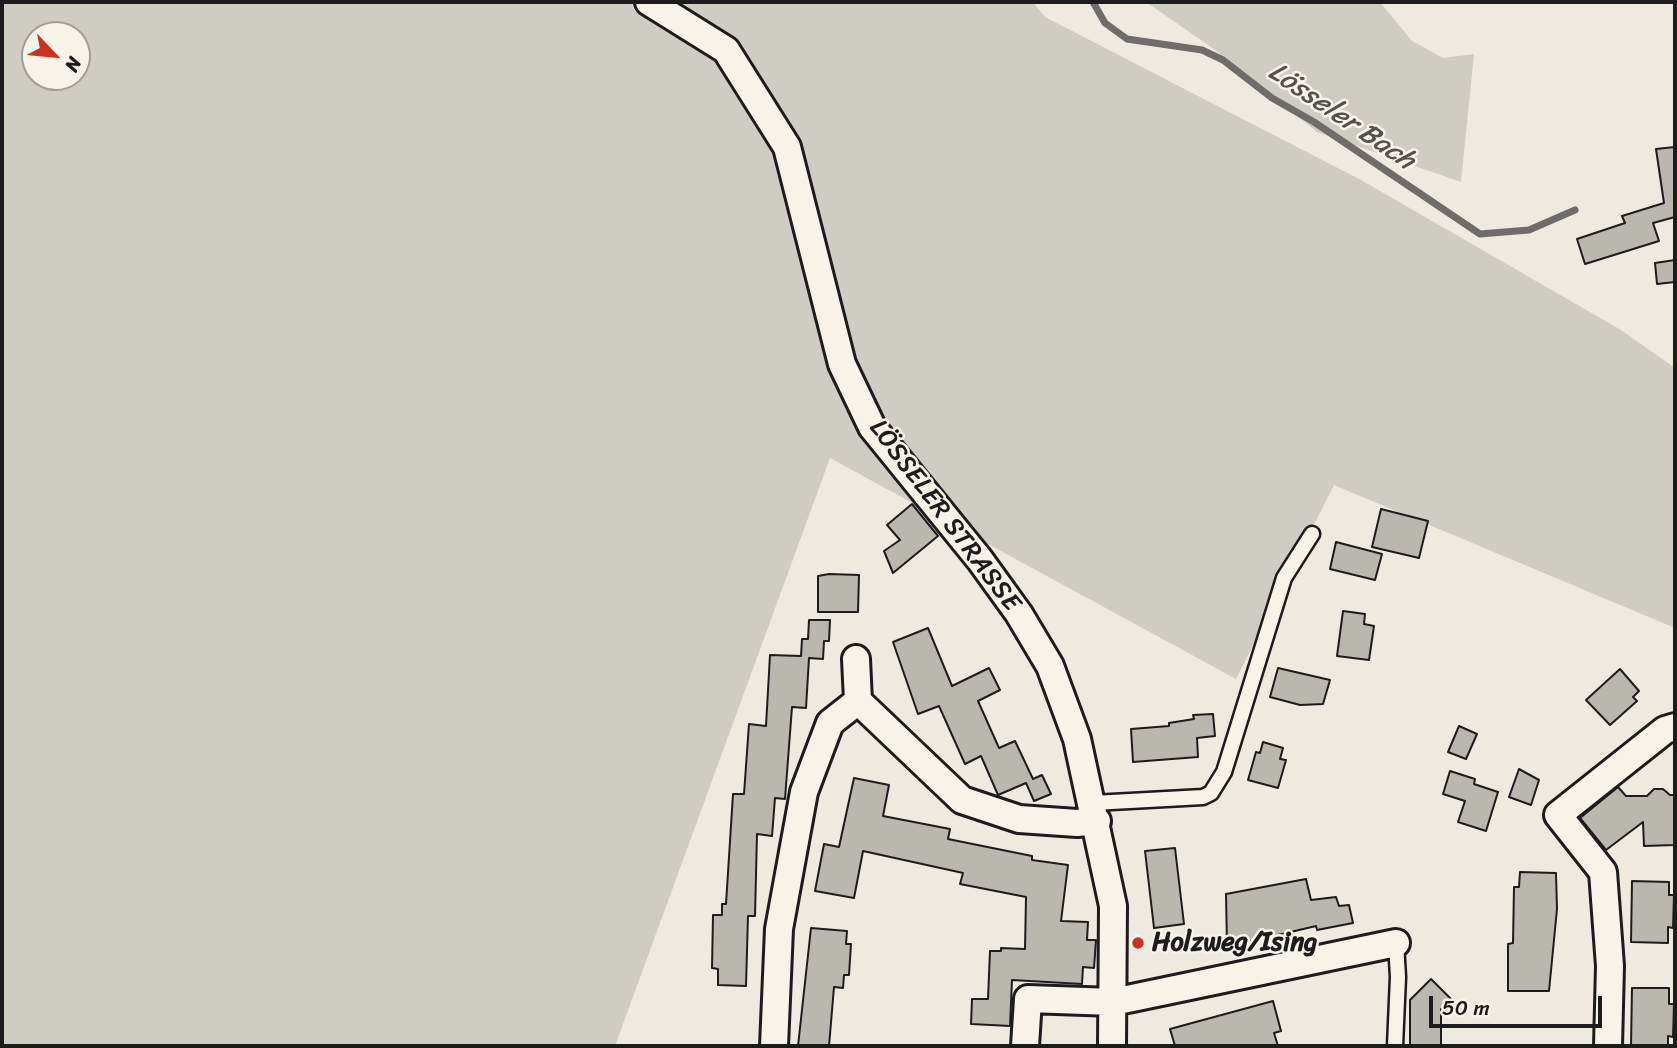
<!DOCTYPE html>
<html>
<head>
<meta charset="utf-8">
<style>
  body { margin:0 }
  #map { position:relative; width:1677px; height:1048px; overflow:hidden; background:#eeeae0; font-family:Sriracha,sans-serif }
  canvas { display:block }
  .frame { position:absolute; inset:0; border:4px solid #1c1c1c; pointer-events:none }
  .north { position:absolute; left:21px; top:21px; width:70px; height:70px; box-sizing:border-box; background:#f7f3e8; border:2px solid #9f9d96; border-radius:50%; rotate:116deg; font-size:19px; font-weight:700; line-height:28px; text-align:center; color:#1c1c1c }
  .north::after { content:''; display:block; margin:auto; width:24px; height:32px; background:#c8321e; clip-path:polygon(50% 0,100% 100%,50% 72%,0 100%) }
  .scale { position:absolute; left:1429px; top:996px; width:173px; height:32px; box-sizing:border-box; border:4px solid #1c1c1c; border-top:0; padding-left:9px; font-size:21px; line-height:24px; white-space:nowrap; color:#1c1c1c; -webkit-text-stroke:5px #f7f3e8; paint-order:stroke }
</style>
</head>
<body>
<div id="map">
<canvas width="1677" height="1048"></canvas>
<div class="frame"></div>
<div class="north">N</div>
<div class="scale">50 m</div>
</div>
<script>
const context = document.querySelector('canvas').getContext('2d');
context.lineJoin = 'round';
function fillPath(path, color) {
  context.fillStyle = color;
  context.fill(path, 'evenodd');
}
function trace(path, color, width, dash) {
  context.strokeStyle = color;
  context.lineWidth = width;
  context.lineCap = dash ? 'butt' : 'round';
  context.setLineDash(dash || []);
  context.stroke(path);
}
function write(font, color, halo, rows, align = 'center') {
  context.font = font + ' Sriracha,sans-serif';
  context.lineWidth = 5;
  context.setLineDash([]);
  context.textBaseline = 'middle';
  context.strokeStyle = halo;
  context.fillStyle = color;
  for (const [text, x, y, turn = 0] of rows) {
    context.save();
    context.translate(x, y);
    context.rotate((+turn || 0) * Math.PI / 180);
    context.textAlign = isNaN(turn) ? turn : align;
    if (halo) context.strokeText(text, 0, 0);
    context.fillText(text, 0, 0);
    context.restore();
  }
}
fillPath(new Path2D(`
  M2,2H1033L1045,17L1361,180L1621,330L1675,368V628L1334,485L1236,679L830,458L615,1046H2ZM35,35H77V77H35Z
  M1146,2H1380L1412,41L1443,58L1474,54L1461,182L1317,132L1214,49Z`), '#cfccc3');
trace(new Path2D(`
  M1093,2L1105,23L1127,39L1202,50L1223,60L1272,98L1314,122L1480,234L1529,230L1575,210`), '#6f6d69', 7);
const building = new Path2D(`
  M1675,147V217L1653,223L1659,241L1585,264L1577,239L1625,223L1622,216L1664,203L1656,149Z
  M1675,260V282L1657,284L1655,263Z
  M912,504L938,536L893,573L884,551L900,540L887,525Z
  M1381,509L1428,521L1419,558L1372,547Z
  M1336,542L1382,554L1375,580L1330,569Z
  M829,574L859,575L858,612H818V576Z
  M1343,611L1365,614L1364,624L1374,626L1369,660L1337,656Z
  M809,620H830L829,641H824L823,659L809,658L806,708L792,707L785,799L775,798L772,836L757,834L755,916H748L746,986L718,985V969L712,968L713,915H722V904H726L733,794H744L749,724L766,726L770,655L801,656L802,639H808Z
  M928,628L952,686L989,668L1000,690L978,701L999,748L1015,741L1033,779L1042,775L1051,794L1034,801L1026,783L998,795L981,756L965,764L939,706L918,714L893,642Z
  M1278,668L1330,680L1323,704L1300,705L1270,697Z
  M1620,669L1639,691L1633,697L1637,701L1610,725L1586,700Z
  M1213,714L1215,736L1197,738L1198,757L1133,762L1131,729L1169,726V723L1194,719L1193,715Z
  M1459,726L1477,734L1466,759L1448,752Z
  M1263,742L1283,748L1280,759L1286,760L1278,788L1248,780L1256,752L1260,753Z
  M1519,769L1539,780L1531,805L1509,797Z
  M1450,771L1475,779L1474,784L1498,792L1486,831L1458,822L1465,801L1443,794Z
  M854,778L889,785L883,816L950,829L948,839L1032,856V860L1068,865L1061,921L1088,922L1087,940H1096L1094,968L1083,967L1082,984L1012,980L1010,1026L971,1024L972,999H988L990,951H1001V948L1025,949L1026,897L960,884L963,873L863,851L854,898L815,891L824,844L839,847Z
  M1618,787L1626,796H1647L1654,789H1663L1670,795H1675V845L1644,846L1643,822L1606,850L1580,818Z
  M1175,848L1184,924L1154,928L1145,851Z
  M1520,872L1556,873L1557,909L1549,991H1508V944L1513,943L1514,887H1519Z
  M1306,879L1311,900L1336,897L1339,906L1349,905L1353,923L1317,930L1316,926L1227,947L1226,894Z
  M1632,881L1669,882V895H1674L1673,928L1668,927V943L1631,942Z
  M811,928L847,931L846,944H851L849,975H844L843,988L834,987L829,1046H798Z
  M1431,979L1463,1011L1441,1009V1046H1410V1000Z
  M1632,988H1669V1004H1674L1673,1037L1668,1036V1046H1631Z
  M1273,1001L1281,1031L1274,1033L1278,1046H1175L1170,1029Z`);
fillPath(building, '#bab7af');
trace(building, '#1c1c1c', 2);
const lane = new Path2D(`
  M1093,803L1203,797L1211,793L1224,772L1284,578L1312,534
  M1395,1046L1398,977L1396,943`);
const street = new Path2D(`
  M649,2L726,50L787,147L842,364L872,427L980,560L1019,614L1050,666L1077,739L1113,906L1112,1046
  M856,659L858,701L962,800L1019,819L1077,823L1097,821
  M774,1046L779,929L804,792L830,723L858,701
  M1025,1046L1028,999L1113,1002L1396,943
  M1608,1046L1610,966L1603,872L1558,815L1665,730L1675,727`);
trace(lane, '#1c1c1c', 19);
trace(street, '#1c1c1c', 32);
trace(lane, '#f7f3e8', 14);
trace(street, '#f7f3e8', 26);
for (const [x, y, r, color] of [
  [1138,943,7,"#c8321e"]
]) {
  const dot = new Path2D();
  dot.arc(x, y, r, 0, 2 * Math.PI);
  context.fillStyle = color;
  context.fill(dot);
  trace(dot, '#f7f3e8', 2.5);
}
write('26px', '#1c1c1c', '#f7f3e8', [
  ["LÖSSELER STRASSE",944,516,53]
]);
write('bold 26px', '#1c1c1c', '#f7f3e8', [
  ["Holzweg/Ising",1152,943]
], 'left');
write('italic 28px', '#535250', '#f7f3e8', [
  ["Lösseler Bach",1341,117,34]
]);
</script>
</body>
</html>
